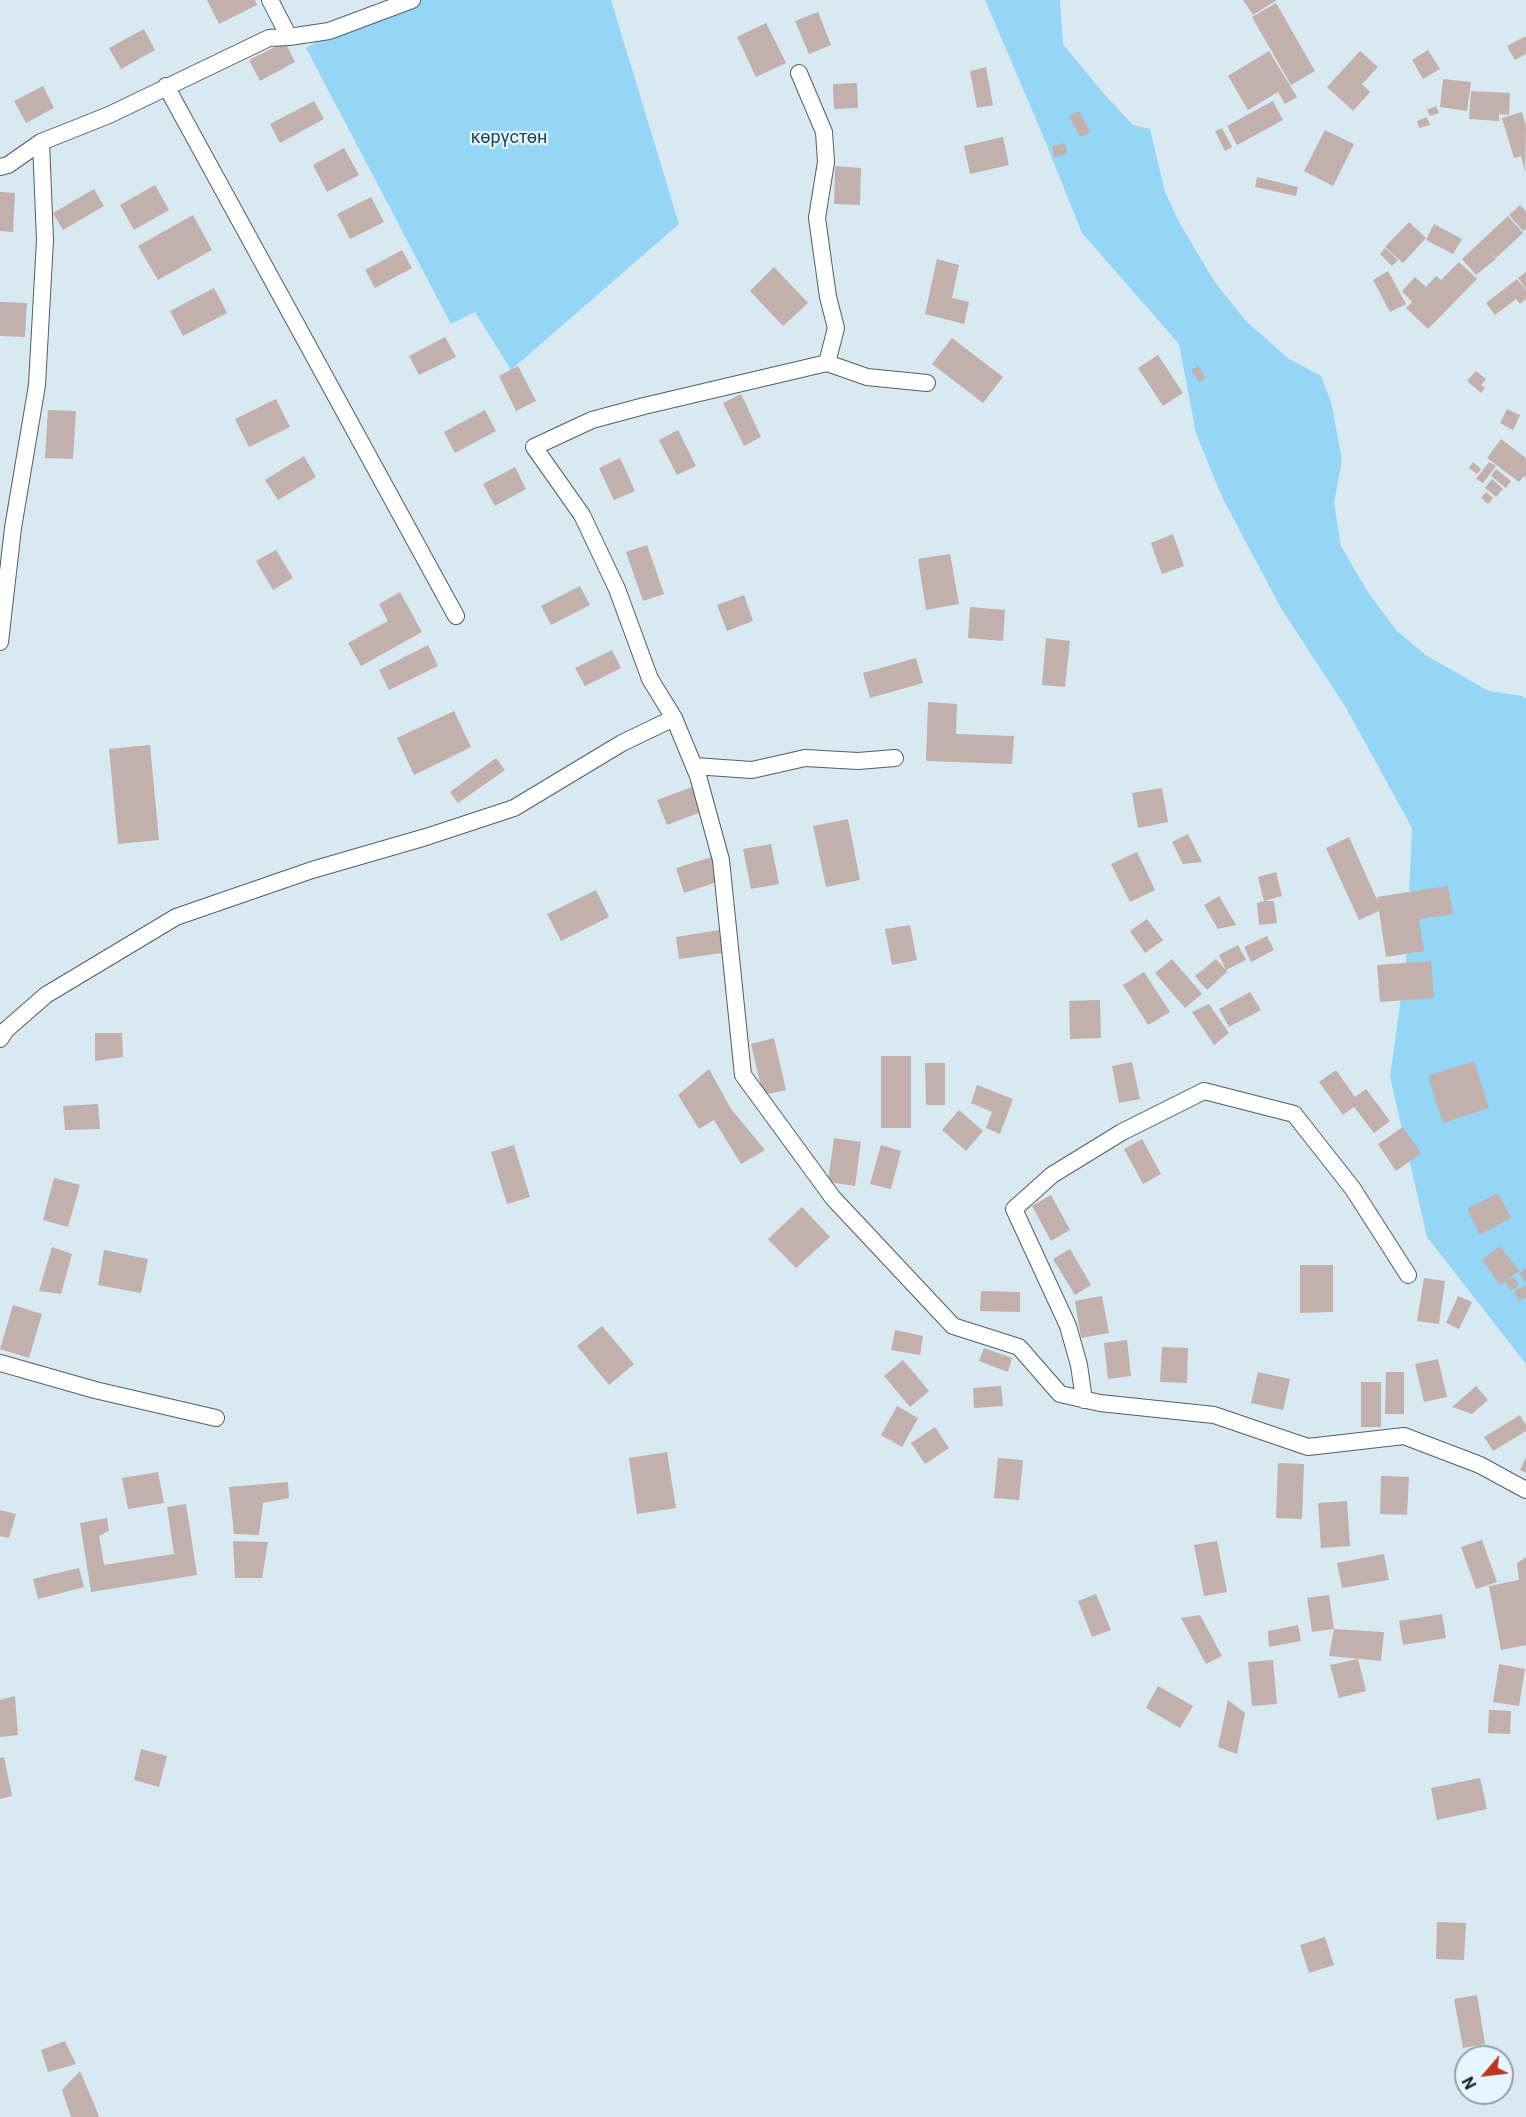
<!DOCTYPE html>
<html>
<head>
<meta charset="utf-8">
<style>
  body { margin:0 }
  #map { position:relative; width:1526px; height:2117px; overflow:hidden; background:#d9e9f1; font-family:Roboto,sans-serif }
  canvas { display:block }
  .north { position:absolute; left:1454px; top:2045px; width:60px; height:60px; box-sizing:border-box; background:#e6f6fe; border:2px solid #94a0a6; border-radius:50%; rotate:242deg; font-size:16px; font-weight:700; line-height:24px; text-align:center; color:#191f22 }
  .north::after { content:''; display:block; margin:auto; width:21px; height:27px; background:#bf341c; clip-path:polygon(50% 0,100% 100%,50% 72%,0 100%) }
</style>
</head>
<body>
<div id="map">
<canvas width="1526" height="2117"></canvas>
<div class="north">N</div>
</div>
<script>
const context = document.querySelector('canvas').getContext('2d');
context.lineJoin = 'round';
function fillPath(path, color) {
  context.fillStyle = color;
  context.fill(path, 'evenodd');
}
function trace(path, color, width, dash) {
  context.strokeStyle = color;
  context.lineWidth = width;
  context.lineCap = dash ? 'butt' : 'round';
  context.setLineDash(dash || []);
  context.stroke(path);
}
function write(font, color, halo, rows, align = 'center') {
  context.font = font + ' Roboto,sans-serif';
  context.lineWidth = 4.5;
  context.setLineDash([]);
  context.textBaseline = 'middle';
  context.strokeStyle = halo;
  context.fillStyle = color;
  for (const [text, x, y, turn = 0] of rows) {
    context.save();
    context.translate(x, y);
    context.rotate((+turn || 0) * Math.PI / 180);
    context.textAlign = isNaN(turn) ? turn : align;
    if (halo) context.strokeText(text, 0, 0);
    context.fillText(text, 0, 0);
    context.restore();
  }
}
fillPath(new Path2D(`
  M387,0H611L679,224L511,370L475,312L451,324L306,48Z
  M985,0H1060L1063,44L1104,94L1133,125L1150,129L1165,192L1179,222L1214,281L1246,321L1289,359L1321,376L1331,402L1342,460L1334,503L1341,546L1369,594L1397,631L1427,656L1489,691L1522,696L1526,699V1364L1427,1237L1390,1077L1406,961L1412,828L1345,706L1282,610L1222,497L1196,433L1179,344L1082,233L1041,131Z`), '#95d6f6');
fillPath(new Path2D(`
  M207,0H255L257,5L219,24Z
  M1243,0H1277L1253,15Z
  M1276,3L1315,71L1291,85L1252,17Z
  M818,12L831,45L809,54L795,21Z
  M766,23L786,63L756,77L737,37Z
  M144,29L155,50L121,69L109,48Z
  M1526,36V54L1515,60L1507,46Z
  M285,42L295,62L260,81L249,60Z
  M1428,50L1440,69L1423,79L1412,60Z
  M1269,51L1297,97L1285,104L1278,92L1248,110L1228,76Z
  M1360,51L1378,67L1362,84L1370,92L1353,111L1327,87Z
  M986,67L993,105L977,108L970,71Z
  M1443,79L1471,82L1467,111L1440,107Z
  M857,83L858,108L834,109L833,84Z
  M43,86L54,108L26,123L14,101Z
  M1471,91L1510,93L1509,115L1499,114V121L1469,119Z
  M314,101L324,119L280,143L270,124Z
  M1273,101L1283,120L1237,145L1227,126Z
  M1436,106L1439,113L1430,116L1427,110Z
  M1079,111L1090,132L1080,137L1069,116Z
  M1522,112L1526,126L1525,172L1521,156L1514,158L1502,118Z
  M1427,117L1430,125L1419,128L1417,121Z
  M1222,128L1232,147L1225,151L1215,131Z
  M1325,130L1354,144L1333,186L1304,171Z
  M1003,137L1009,165L970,174L964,146Z
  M1065,143L1067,154L1054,157L1052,146Z
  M344,148L359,175L327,192L313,165Z
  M835,166L861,168L860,205L834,204Z
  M1257,177L1298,187L1296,196L1255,187Z
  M155,185L169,210L134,230L120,205Z
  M94,189L104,206L63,230L53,213Z
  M0,192L15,193L13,232L0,231Z
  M371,197L384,222L350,239L337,214Z
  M1520,205L1526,211V229L1523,231L1509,215Z
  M193,215L212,250L158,280L138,246Z
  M1508,216L1523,233L1496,258L1489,252L1496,259L1476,275L1462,259Z
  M1409,222L1426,238L1403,263L1385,247Z
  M1434,224L1462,239L1453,254L1426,240Z
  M1385,248L1398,260L1392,266L1380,254Z
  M402,250L412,268L375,288L365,270Z
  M937,259L959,265L952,298L969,302L964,324L925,314Z
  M1459,262L1477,279L1428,329L1406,308L1412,302L1402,291L1415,277L1426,287L1436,276L1441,280Z
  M774,267L808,303L783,326L750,291Z
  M1388,271L1406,304L1390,312L1373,280Z
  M1526,272V289L1518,278Z
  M1517,279L1526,290V299L1520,304L1516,299L1495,315L1486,303Z
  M214,288L227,313L183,336L170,311Z
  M0,302L27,303L25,337L0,336Z
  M445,337L456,357L419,375L409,356Z
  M952,338L1003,377L983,403L932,364Z
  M1158,355L1183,393L1163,406L1138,368Z
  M518,366L536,401L516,411L499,376Z
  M1198,366L1206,378L1199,382L1191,370Z
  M1476,371L1486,379L1481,385L1485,388L1481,393L1467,381Z
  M741,394L761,437L744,446L723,403Z
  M276,399L290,427L249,447L235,419Z
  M1507,409L1520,415L1513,430L1500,423Z
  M48,410L76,411L73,459L45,458Z
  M485,410L496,431L455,453L444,432Z
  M678,430L696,466L677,475L659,440Z
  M1501,439L1526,458V478L1524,476L1519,482L1487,458Z
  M304,456L316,477L278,500L265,480Z
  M620,458L635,491L614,500L599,468Z
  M1473,462L1481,469L1477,474L1469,468Z
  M1489,462L1496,466L1483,483L1476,479Z
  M515,467L526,489L495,506L483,484Z
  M1496,469L1511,481L1506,488L1491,476Z
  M1492,479L1503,489L1496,497L1485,488Z
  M1486,492L1493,498L1488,504L1481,498Z
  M1173,534L1184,566L1162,574L1151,543Z
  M647,545L664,594L643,601L626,552Z
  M276,550L293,578L273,590L256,561Z
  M950,554L959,604L926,610L918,559Z
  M580,586L590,605L551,625L541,606Z
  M400,592L422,632L361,666L348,643L388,621L379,604Z
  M744,595L753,621L727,631L717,605Z
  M970,607L1005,610L1003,641L968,638Z
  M1046,638L1070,641L1065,687L1042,685Z
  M428,645L438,666L389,690L379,670Z
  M612,650L621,668L585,686L575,668Z
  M916,658L923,683L870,698L863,673Z
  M928,702L957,704L956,734L1014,736L1012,764L926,761Z
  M454,711L471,747L414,775L397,738Z
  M150,745L159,840L118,844L109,749Z
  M496,758L505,770L458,803L450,792Z
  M692,787L701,812L667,825L657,800Z
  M1162,788L1168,822L1138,828L1132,793Z
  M848,819L860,880L826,887L813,826Z
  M1188,834L1202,862L1183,864L1172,842Z
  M1349,837L1378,902L1377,897L1448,886L1453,914L1419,919L1424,951L1386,957L1379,911L1359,920L1326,848Z
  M771,844L779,884L751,889L743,849Z
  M1137,852L1155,890L1130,902L1111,864Z
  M712,857L720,881L684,893L676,868Z
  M1276,872L1282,896L1264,901L1258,877Z
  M596,890L609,917L561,941L547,914Z
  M1219,896L1236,925L1218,929L1204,905Z
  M1264,901H1274L1277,923L1259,925L1257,903Z
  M1147,919L1163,940L1145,953L1130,931Z
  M910,925L917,960L892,965L885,929Z
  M719,930L722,953L679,959L676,937Z
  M1267,936L1274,950L1251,962L1244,947Z
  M1238,945L1246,960L1226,970L1227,972L1207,990L1195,976L1216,959L1226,970L1219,955Z
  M1172,959L1202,994L1185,1008L1155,973Z
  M1431,961L1434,998L1380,1002L1377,965Z
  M1144,972L1170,1012L1148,1025L1123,985Z
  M1250,992L1261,1010L1229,1027L1219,1009Z
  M1100,1000L1101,1038L1070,1039L1069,1001Z
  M1209,1004L1229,1033L1214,1045L1192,1012Z
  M95,1033H122L123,1057L95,1061Z
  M774,1038L786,1090L763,1095L751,1044Z
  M881,1056H911V1128H881Z
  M1474,1061L1489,1108L1443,1123L1428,1076Z
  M1132,1062L1140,1099L1119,1103L1112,1066Z
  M925,1063H945V1105H926Z
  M709,1069L731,1109L765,1150L741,1164L714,1120L699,1129L678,1095Z
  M1336,1070L1355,1097L1366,1089L1390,1121L1374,1133L1354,1107L1343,1115L1319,1082Z
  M977,1085L1013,1099L1000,1134L986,1128L992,1112L971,1103Z
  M98,1104L100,1129L65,1130L63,1106Z
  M959,1110L983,1131L966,1151L942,1130Z
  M1403,1127L1421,1153L1396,1171L1378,1144Z
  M834,1138L861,1142L855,1186L828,1182Z
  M1142,1139L1161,1174L1143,1184L1124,1149Z
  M514,1145L530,1197L507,1204L491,1152Z
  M881,1145L901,1151L891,1189L870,1184Z
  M54,1178L80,1185L68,1227L43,1220Z
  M1498,1193L1511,1218L1480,1235L1467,1209Z
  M1051,1195L1070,1230L1051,1241L1032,1206Z
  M802,1207L830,1237L796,1268L768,1239Z
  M1500,1246L1519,1271L1506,1280L1515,1277L1519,1286L1510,1290L1506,1281L1500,1285L1482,1260Z
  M52,1247L72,1254L61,1294L39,1291Z
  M1070,1249L1091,1285L1075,1295L1053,1259Z
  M104,1250L148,1259L141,1293L98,1285Z
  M1300,1265H1333V1312L1300,1313Z
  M1526,1268V1281L1525,1282L1519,1273Z
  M1424,1278L1445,1281L1439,1324L1417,1321Z
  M1526,1285V1297L1519,1301L1514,1291Z
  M981,1291L1020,1292V1312L980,1311Z
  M1102,1296L1109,1333L1081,1338L1075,1301Z
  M1458,1296L1472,1302L1459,1329L1446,1323Z
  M13,1305L42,1314L29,1358L0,1349Z
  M602,1326L634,1364L609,1385L577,1346Z
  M895,1330L923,1336L920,1355L891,1350Z
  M1127,1340L1131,1376L1108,1379L1104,1343Z
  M1162,1347L1188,1348L1187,1383L1160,1382Z
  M984,1348L1012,1358L1008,1372L979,1361Z
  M1438,1359L1447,1397L1424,1402L1415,1364Z
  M903,1360L929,1391L910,1407L884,1376Z
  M1258,1372L1290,1379L1283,1410L1251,1403Z
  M1386,1372H1404V1414H1385Z
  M1361,1382H1381V1427H1361Z
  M1001,1386L1003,1406L974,1408L973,1388Z
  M1476,1386L1488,1400L1472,1414L1452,1407Z
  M897,1406L918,1418L902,1447L881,1435Z
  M1520,1415L1526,1425V1431L1493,1451L1484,1437Z
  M935,1427L949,1448L925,1464L911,1443Z
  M667,1452L676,1508L637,1514L629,1458Z
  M1526,1457V1473L1520,1470Z
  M998,1458L1023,1460L1019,1500L994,1498Z
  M1278,1463L1304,1464L1302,1519L1276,1518Z
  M158,1472L164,1503L128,1509L122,1478Z
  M1381,1476L1409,1477L1407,1515L1380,1514Z
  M288,1482L289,1498L263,1503L259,1535L234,1534L229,1487Z
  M1347,1501L1350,1546L1321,1548L1318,1503Z
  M186,1504L197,1575L91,1592L80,1523L107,1518L109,1531L99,1536L104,1565L174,1554L167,1507Z
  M0,1510L16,1514L9,1538L0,1536Z
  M1482,1540L1497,1582L1476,1589L1461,1547Z
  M233,1541L268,1542L262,1578H235Z
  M1217,1541L1227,1592L1204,1596L1194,1545Z
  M1384,1554L1389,1580L1342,1588L1337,1563Z
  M1526,1557V1645L1501,1650L1489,1586L1519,1580L1517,1563Z
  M79,1568L84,1587L38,1599L33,1579Z
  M1096,1594L1111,1630L1092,1637L1078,1601Z
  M1329,1595L1334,1629L1384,1632L1381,1661L1329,1656L1334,1629L1312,1632L1307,1598Z
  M1442,1614L1446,1638L1403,1645L1399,1621Z
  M1200,1615L1222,1656L1206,1664L1181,1618Z
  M1298,1625L1301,1641L1269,1647L1268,1631Z
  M1358,1659L1366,1691L1339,1698L1330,1665Z
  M1273,1660L1277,1704L1252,1706L1248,1662Z
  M1499,1664L1525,1669L1519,1706L1493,1702Z
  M1158,1686L1193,1706L1180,1728L1146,1708Z
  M15,1696L18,1735L0,1737V1700Z
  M1228,1700L1245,1713L1237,1754L1218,1747Z
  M1489,1710L1511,1711L1510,1734L1488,1733Z
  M141,1749L167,1756L159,1787L134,1780Z
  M4,1757L12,1796L0,1799V1758Z
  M1480,1778L1487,1809L1437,1820L1431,1788Z
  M1437,1922L1466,1923L1464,1960L1436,1959Z
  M1325,1937L1334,1965L1309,1973L1300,1945Z
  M1477,1995L1485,2044L1463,2048L1454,1999Z
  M65,2041L76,2064L48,2072L41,2050Z
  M80,2071L99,2116L98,2117H71L62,2090Z`), '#c1b0ac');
const minor = new Path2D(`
  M270,0L289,37
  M799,73L824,132L826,162L817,218L828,297L836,328L827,363
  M166,86L456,616
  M0,167L8,165L41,142L109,115L269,38L289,37L329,31L412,0
  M0,642L13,528L37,385L45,240L41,142
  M674,718L650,679L617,589L582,515L534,447L592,420L644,406L827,363L867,377L927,383
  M694,766L752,770L805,758L858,761L895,758
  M0,1039L6,1030L46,995L176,917L312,870L426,837L514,808L622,743L674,718L698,776L721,860L743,1075L833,1198L953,1326L1019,1347L1060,1394L1100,1403L1214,1415L1308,1447L1404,1436L1480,1465L1526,1490
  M0,1363L95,1390L216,1418
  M1084,1400L1079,1365L1068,1326L1014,1209L1052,1175L1122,1132L1204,1091L1294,1114L1353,1189L1408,1275`);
trace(minor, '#515f66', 18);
trace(minor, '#fff', 16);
write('18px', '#1c475b', '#e6f6fe', [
  ["көрүстөн",509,138]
]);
</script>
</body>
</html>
